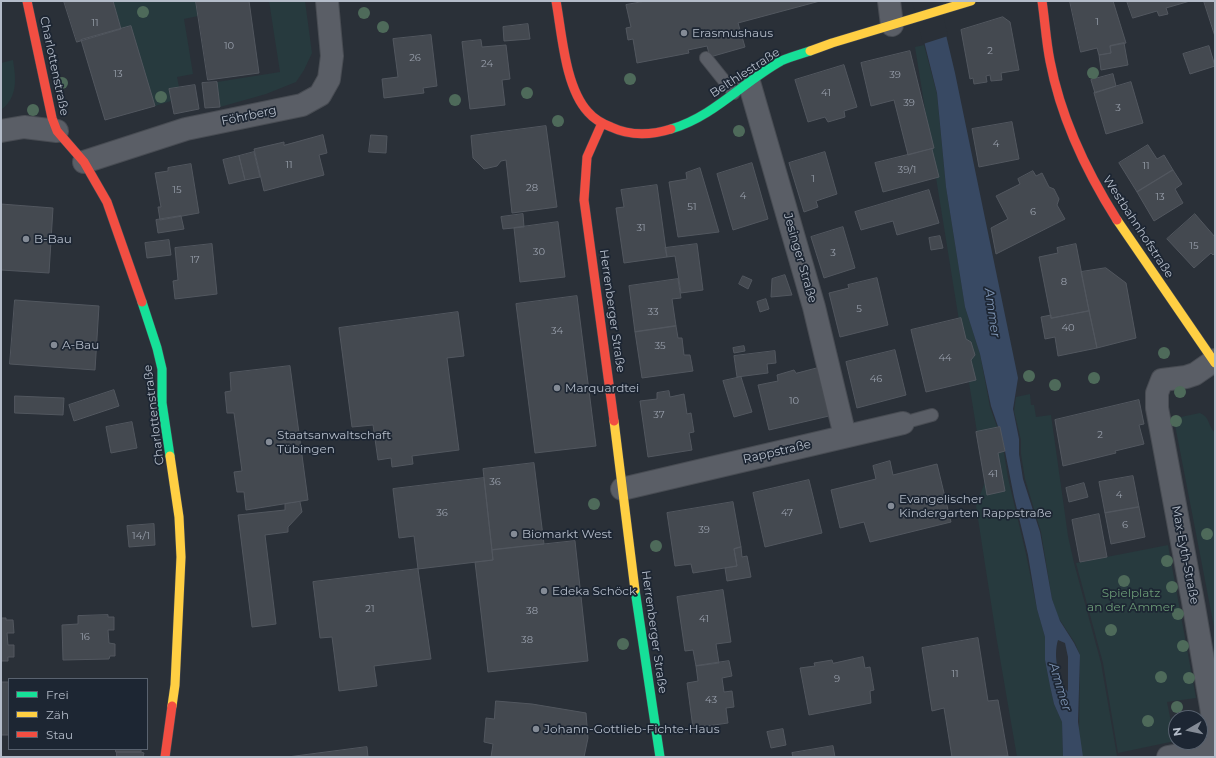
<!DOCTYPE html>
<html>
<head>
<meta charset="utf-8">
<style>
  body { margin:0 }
  #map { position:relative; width:1216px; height:758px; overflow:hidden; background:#2a3038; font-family:Montserrat,sans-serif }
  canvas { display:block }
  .frame { position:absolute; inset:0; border:2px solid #b4bcc9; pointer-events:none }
  .legend { position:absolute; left:8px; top:678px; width:140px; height:72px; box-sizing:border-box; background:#1d2633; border:1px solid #59626f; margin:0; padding:5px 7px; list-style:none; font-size:12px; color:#b4bcc9 }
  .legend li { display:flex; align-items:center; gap:8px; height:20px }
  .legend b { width:20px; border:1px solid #59626f }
  .north { position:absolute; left:1168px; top:710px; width:40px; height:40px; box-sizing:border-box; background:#1d2633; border:1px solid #59626f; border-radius:50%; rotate:261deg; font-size:11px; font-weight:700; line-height:16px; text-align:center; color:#b4bcc9 }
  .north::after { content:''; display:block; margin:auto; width:14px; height:18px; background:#848b96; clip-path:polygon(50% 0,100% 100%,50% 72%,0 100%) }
</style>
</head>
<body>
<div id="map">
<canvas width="1216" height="758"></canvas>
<div class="frame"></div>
<ul class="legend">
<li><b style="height:5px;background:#16e098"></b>Frei</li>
<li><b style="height:5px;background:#ffcf43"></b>Zäh</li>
<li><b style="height:5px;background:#f24e42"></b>Stau</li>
</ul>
<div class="north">N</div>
</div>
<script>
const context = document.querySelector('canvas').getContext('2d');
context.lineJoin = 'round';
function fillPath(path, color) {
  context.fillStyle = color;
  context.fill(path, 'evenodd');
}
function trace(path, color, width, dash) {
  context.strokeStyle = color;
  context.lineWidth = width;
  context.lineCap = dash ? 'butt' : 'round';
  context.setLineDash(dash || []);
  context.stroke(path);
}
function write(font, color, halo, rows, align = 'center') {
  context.font = font + ' Montserrat,sans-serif';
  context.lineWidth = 3.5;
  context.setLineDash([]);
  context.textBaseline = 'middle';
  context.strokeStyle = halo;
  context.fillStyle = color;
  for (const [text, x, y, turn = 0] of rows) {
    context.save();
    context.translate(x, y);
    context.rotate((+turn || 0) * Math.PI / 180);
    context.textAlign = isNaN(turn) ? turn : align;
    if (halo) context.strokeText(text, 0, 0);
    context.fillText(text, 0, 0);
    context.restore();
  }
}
fillPath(new Path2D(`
  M113,1H196L198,16L184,19L193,74L177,77L179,87L169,89L171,101L155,106L131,26L121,29Z
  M269,1H305L312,53L304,70L296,82L266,94L220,107L217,82L280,72Z
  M924,45L937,94L946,187L965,307L980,354L990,407L1002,441L1008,478L1026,554L1037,609L1045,637V660L1050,686L1054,704L1062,722L1063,757H1017L996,635L976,506L985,482L915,47Z
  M13,60C16,79 18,97 1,110V63Z
  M1030,394L1031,405H1034L1036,417L1051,415L1068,536L1074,563L1101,663L1117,756L1114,757H1082L1079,738L1080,655L1075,643L1058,617L1052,599L1041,532L1025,479L1021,454V440L1014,411L1016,397Z
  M1200,413C1210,417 1208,426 1215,433V632L1176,430L1174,422L1171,419Z
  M1168,545L1196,698L1167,702L1175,741L1118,753L1103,663L1076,563Z`), '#273a3e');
fillPath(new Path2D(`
  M914,1H938L955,73L1018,378L1013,409L1019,439V454L1023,479L1040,532L1052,599L1060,621L1074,643L1080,655L1078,722L1083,757H1063L1062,722L1054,704L1050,686L1045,660V637L1037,609L1028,555L1014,497L1003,441L991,406L980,354L965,307L946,187L937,93ZM1058,640L1065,643L1068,657V692C1058,679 1053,656 1058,640Z`), '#384963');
fillPath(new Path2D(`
  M912,1H940L948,36L923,44Z`), '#2a3038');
const building = new Path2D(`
  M64,1H113L121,29L77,42Z
  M196,1H249L259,73L208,80Z
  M646,1H820L738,23L745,47L710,57L707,46L688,50L689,53L637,63L633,39L628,40L626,28L631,27L626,5Z
  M1070,1H1113L1126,43L1110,46L1111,53L1099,55L1097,48L1081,52Z
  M1127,1H1190L1166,8L1168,14L1159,16L1157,11L1133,18Z
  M1204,1H1215V36Z
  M1003,17L1010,22L1019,70L1001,73L1002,80L991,81L990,75L986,76L987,82L974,84L973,78L970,79L961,30Z
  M528,24L530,39L504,41L503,27Z
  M131,26L155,106L105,120L81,40Z
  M431,35L437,86L423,88L424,93L384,98L382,79L398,77L393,39Z
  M481,40L482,47L506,45L510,79L502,80L505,105L470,109L462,42Z
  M1124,43L1128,65L1101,70L1099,55L1111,53L1110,46Z
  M1209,46L1215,66L1190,74L1183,54Z
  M910,51L934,148L908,155L894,100L871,106L861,63Z
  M844,65L857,107L844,111L845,117L828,122L825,117L808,122L795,80Z
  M1113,74L1116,86L1095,93L1091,80Z
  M217,82L220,107L205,108L202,83Z
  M1131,82L1143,123L1106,134L1094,93Z
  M195,85L199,109L174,114L169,89Z
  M1012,122L1019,159L979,167L972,129Z
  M546,126L557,207L512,213L506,160L501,161L497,166L484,169L473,158L471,136Z
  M323,135L327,153L319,155L324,175L264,191L254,149L284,142V145Z
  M371,135L387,136L386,153L369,152Z
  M1148,145L1157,159L1164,155L1173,170L1137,192L1119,163Z
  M932,149L939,177L883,192L875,163Z
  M254,152L260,177L245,180L239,156Z
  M825,152L837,194L816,201L818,207L804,212L789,163Z
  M239,156L245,180L229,184L223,160Z
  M752,163L768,219L733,230L717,174Z
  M191,164L199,213L160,220L158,207H161L155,173L168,171V168Z
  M700,168L719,232L678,237L669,182L687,179L686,173Z
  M1173,170L1182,184L1175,189L1183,203L1154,221L1137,192Z
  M1033,171L1036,176L1042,173L1049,187L1054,189L1059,199L1057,205L1065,219L996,254L991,228L1008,219L996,196L1020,184L1018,179Z
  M657,185L667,257L624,263L616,208L624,207L621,190Z
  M929,190L939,223L897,235L893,221L861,230L855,212Z
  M1,204L53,208L49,273L1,270Z
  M523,214L524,227L503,229L501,217Z
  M1195,214L1215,237V253L1213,255L1211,253L1194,268L1167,239Z
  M181,216L184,229L158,233L156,220Z
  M558,222L565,277L520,282L514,228Z
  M843,227L855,268L824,278L811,237Z
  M940,236L943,248L931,250L929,238Z
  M169,240L171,255L147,258L145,243Z
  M212,244L217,294L175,299L173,281L178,280L175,248Z
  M697,244L703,290L681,293L675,256L667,257L665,248Z
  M1076,244L1089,311L1051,318L1039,257L1058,253L1057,248Z
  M1106,268L1126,283L1136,338L1097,348L1081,272Z
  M785,275L792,295L771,297L772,279Z
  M743,276L752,280L748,289L739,284Z
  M877,278L888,325L840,337L829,293L849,288L848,285Z
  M678,279L681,298L672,299L676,326L635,332L629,286Z
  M577,296L596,446L535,453L516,304Z
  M766,299L769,309L760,312L757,302Z
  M15,300L99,306L95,370L10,364Z
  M1089,311L1097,348L1058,356L1055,337L1045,339L1041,317L1051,315V318Z
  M458,312L464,356L447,358L459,450L412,456L413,464L392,467L391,458L378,460L373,425L352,427L339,328Z
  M961,318L966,339L971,342L975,355L971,360L976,380L926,392L911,330Z
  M676,326L678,338H682L684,355H690L693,371L642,378L635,332Z
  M744,346L745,351L734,353L733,348Z
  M895,350L906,395L857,408L846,362Z
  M775,351L776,363L767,364L768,373L737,377L734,356Z
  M290,366L308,500L246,510L244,492H237L234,472L242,471L234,413H227L225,392L231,391L230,373Z
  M818,368L829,416L769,430L758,385L778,381L777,375L794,370L796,373Z
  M741,377L752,412L734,417L723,381Z
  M114,390L119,406L74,421L69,405Z
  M669,391L670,397L684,394L687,414L691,413L694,432L689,433L692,450L648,457L640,401L657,399V393Z
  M15,396L64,398L63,415L15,413Z
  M1139,400L1144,424L1139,425L1144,444L1115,451L1116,453L1063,466L1055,420Z
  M132,422L137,448L111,453L106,427Z
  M1000,427L1005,451L998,453L1005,491L987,495L976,432Z
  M890,461L893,475L937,464L951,522L870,542L864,522L840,528L831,490L876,479L873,466Z
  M534,463L544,544L492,550L483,469Z
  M1133,476L1139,507L1105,513L1099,482Z
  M484,478L493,560L418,569L414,536L399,538L393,489Z
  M809,480L822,533L765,547L753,493Z
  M1084,483L1088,497L1069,502L1066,488Z
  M300,502L302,512L288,527V532L265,535L276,624L252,627L238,515L285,510V504Z
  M733,502L741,547L734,549L737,566L693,573L691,564L675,566L667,513Z
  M1139,507L1145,537L1111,544L1105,513Z
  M1099,514L1107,557L1080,562L1072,520Z
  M154,524L155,545L129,547L127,526Z
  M575,541L588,661L488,672L475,562L493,560L492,550Z
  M741,547L742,557L747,556L751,577L727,581L725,568L737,566L734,549Z
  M418,569L431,659L374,666L377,686L339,691L332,637L320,638L313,582Z
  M723,590L731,642L716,644L719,663L696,666L693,650L685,651L677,597Z
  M108,615V617H114V630H108L109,643L115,644V656H110L109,659L63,660L62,625L78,624V616Z
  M1,618H6V620H13L14,633H7L8,645H14V657H8V661H1Z
  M978,638L988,701L998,700L1008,756L952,757L944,708L932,711L922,648Z
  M863,657L865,668L870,667L874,690L870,691L871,703L809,715L800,668L815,666L814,663L832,660L833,663Z
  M729,661L732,676L722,678L724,692L732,691L734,707L726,708L728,723L693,728L687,683L698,681L696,666Z
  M1,682H9V735H1Z
  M496,701L532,704L586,713L588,738L584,757H491L493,744L484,742L486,718L494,719Z
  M783,729L786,745L771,748L767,732Z
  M833,746L835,757H793L792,753Z
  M367,747L368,757H288Z
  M116,749H141V752H116Z
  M117,752H141L144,753L143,757H117Z`);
fillPath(building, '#444950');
trace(building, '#52575f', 1);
const lane = new Path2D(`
  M706,58L734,93
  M903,423L932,415`);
const street = new Path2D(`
  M889,1L892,25
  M749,82L814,307L845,436
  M1,131L24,127L57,131
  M84,162L186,129L302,105L320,95L329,79L332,56L327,1
  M1215,360L1195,374L1186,377L1162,380L1157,393V408L1194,607L1215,730
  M622,489L903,423
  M1168,757L1196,752L1215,747`);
const fast = new Path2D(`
  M671,129C713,117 743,82 781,61C790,57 801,54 810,51
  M142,302L157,348L162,369V403L170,456
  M635,590L660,757`);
const slow = new Path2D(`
  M810,51L832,43L971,1
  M1117,220L1215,363
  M614,421L635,590
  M170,456L179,517L181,557L175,685L172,706`);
const jam = new Path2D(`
  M27,1L52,118L57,131L84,162L107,202L142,302
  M556,1C562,34 565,87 588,112C594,119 603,124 611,127C630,136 652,135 671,129
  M1042,1C1045,21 1046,41 1050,61C1061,119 1086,171 1117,220
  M602,123L587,157L584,200L614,421
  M165,757L172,706`);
trace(lane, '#484c53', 14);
trace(street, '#484c53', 24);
trace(fast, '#484c53', 10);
trace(slow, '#484c53', 10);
trace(jam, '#484c53', 10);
trace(lane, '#5a5e66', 12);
trace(street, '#5a5e66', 22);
trace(fast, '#16e098', 9);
trace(slow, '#ffcf43', 9);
trace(jam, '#f24e42', 9);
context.fillStyle = '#4e6a5a';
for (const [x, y] of [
  [143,12],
  [364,13],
  [383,27],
  [1093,73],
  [630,79],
  [62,83],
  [527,93],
  [161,97],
  [455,100],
  [33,110],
  [558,121],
  [739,131],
  [1164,353],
  [1029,376],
  [1094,378],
  [1055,385],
  [1180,392],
  [1176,421],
  [594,504],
  [1207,534],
  [656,546],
  [1167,561],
  [1124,581],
  [1172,587],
  [1178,614],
  [1111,630],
  [623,644],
  [1183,646],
  [1161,677],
  [1189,678],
  [1177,707],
  [1148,721]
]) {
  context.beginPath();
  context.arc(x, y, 6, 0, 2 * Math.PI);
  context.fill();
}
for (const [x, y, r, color] of [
  [684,33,4,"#848b96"],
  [26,239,4,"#848b96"],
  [54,345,4,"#848b96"],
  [557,388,4,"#848b96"],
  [269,442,4,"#848b96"],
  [891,506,4,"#848b96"],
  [514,534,4,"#848b96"],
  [544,591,4,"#848b96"],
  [536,729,4,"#848b96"]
]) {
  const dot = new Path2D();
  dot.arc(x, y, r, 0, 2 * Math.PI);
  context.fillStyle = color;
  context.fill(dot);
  trace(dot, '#1d2633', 1.5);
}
write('10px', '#989fab', null, [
  ["1",1097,22],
  ["11",95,23],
  ["10",229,46],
  ["2",990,51],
  ["26",415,58],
  ["24",487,64],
  ["13",118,74],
  ["39",895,75],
  ["41",826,93],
  ["39",909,103],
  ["3",1118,108],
  ["4",996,144],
  ["11",289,165],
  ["11",1146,166],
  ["39/1",907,170],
  ["1",813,179],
  ["28",532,188],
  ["15",177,190],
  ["4",743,196],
  ["13",1160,197],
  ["51",692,207],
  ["6",1033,212],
  ["31",641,228],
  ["15",1194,246],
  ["30",539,252],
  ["3",833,253],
  ["17",195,260],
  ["8",1064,282],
  ["5",859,309],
  ["33",653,312],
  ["40",1068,328],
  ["34",557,331],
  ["35",660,346],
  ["44",945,358],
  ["46",876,379],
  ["10",794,401],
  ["37",659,415],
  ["2",1100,435],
  ["41",993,474],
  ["36",495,482],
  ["4",1119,495],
  ["36",442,513],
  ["47",787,513],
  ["6",1125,525],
  ["39",704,530],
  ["14/1",141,536],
  ["21",370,609],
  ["38",532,611],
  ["41",704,619],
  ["16",85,637],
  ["38",527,640],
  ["11",955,674],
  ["9",837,679],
  ["43",711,700]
]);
write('12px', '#b4bcc9', '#1d2633', [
  ["Erasmushaus",692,33],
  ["B-Bau",34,239],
  ["A-Bau",62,345],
  ["Marquardtei",565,388],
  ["Staatsanwaltschaft",277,435],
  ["Tübingen",277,449],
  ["Evangelischer",899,499],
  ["Kindergarten Rappstraße",899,513],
  ["Biomarkt West",522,534],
  ["Edeka Schöck",552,591],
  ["Johann-Gottlieb-Fichte-Haus",544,729]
], 'left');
write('12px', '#b4bcc9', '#1d2633', [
  ["Charlottenstraße",54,66,78],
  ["Belthlestraße",745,73,-33],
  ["Föhrberg",249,116,-12],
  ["Westbahnhofstraße",1138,227,57],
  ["Jesinger Straße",800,258,74],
  ["Herrenberger Straße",612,311,82],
  ["Charlottenstraße",154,415,-97],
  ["Rappstraße",777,452,-13],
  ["Max-Eyth-Straße",1185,555,79],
  ["Herrenberger Straße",654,632,82]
]);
write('12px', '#6b9a76', '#1d2633', [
  ["Spielplatz",1131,593],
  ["an der Ammer",1131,607]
]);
write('italic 13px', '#7c92b1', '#1d2633', [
  ["Ammer",992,313,82],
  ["Ammer",1060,687,73]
]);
</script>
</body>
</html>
